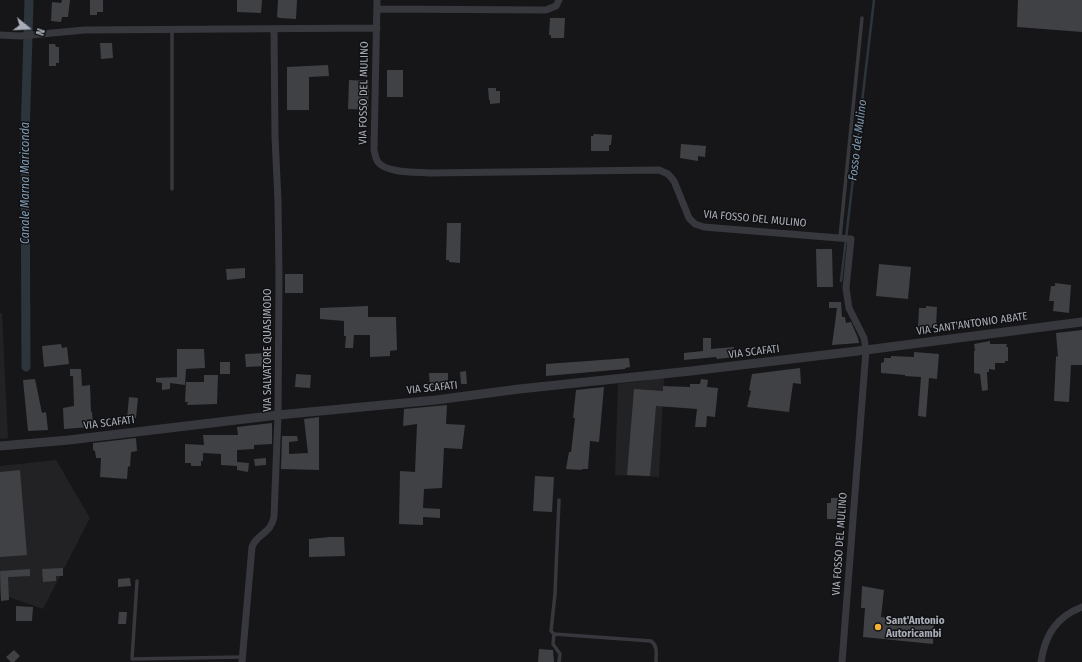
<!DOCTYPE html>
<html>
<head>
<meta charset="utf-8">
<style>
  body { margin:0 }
  #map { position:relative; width:1082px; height:662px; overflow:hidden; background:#161618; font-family:"Fira Sans Condensed",sans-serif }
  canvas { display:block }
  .north { position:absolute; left:8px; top:8px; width:40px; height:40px; -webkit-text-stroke:3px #111113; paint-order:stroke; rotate:108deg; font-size:11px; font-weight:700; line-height:16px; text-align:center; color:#a8adb8 }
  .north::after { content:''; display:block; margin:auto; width:14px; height:18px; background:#a8adb8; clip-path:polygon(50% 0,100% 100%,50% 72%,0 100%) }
</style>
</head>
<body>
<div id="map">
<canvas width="1082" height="662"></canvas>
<div class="north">N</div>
</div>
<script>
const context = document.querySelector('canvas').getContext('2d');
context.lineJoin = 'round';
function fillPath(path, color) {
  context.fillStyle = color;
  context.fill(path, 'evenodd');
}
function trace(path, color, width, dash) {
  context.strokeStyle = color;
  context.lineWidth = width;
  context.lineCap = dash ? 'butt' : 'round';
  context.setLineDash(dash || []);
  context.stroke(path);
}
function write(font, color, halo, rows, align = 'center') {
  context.font = font + ' "Fira Sans Condensed",sans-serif';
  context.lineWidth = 3;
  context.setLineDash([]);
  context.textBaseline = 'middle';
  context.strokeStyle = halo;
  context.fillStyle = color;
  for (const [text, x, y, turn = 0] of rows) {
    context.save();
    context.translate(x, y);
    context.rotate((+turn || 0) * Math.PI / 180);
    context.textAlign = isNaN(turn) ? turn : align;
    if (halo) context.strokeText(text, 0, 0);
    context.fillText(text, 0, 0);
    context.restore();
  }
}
fillPath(new Path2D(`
  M0,313H2L8,438L0,439Z
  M664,378L659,477L615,475L618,384Z
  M56,460L90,518L43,609L0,594V466Z`), '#222225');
trace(new Path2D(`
  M841,281L874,0`), '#2c353c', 2.5);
trace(new Path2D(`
  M26,367L25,139L29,0`), '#2c353c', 9);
fillPath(new Path2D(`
  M62,0H70L68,17H62L61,22L51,21L52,2L61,3Z
  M90,0H103V12H97V15H90Z
  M237,0H262L261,13L237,12Z
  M278,0H297L296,19L280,18L277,17Z
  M1018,0H1082V32L1017,27Z
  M550,18H565L564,38H551V35H549Z
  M100,43H112L113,58L101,59Z
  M49,44H55L56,47H59V63H56V66H49Z
  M328,65L329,76L309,77V110H287V67Z
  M387,70H403V97H387Z
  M349,80L369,81L368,110L348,109Z
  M488,88H496V91H500V103L490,104V100H489Z
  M594,134L612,135L611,145H609V151H591V136H593Z
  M681,144L706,146L705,157L698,156V161L680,158Z
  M447,223H461L460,263L449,262V260H446Z
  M816,249H832L833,287H817Z
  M879,264L911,267L908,299L876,296Z
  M245,268V278L227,280L226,269Z
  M285,274H303V293H285Z
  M1055,283L1071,285L1069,313L1053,311L1054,301H1049L1051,286H1055Z
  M829,302H841L842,317H845L846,323L851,322L858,338L859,343L832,345L837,308H829Z
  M368,306V317H396L397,350L390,351V356L370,357V335H354L353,348H345L346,336H344V321L320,319V308Z
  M926,306L937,307L936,328L918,327L919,308H926Z
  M1082,330V365H1071L1069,402L1054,401L1056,356L1058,357L1056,333Z
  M703,338H711V349L734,347L735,357L717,359L716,357L684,360V353L703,351Z
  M990,341V344H1007L1006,347H1008V361H1005V363H995V370L989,369V372H987V374L988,390L982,391L980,374L974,373V351H975L974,344Z
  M61,344L62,348L67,347L69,364L44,367L42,346Z
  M177,349H204L205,368L186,369L185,385L170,383V389L162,390V383L156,382V378L177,377Z
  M914,352L939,354L937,379L929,378L926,417L918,416L921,377L905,376V375L881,373V363L884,362V358H891V356L914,357Z
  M268,353L269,360L267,361V366L246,367L245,354Z
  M629,358L630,367L625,368V369L546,376V364Z
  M220,362H230V374H220Z
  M800,368L801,384L793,383L789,412L747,407L751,391L749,390L752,374Z
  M70,369H81L82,386L90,385L91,412H92L93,424L91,427L64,429L63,408L74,406L73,376H70Z
  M466,371L467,384H461L460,372Z
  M429,373H448V386L430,387Z
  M296,374L311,375L310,388L295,387Z
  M204,375H218L217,404L187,405L188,402H185L186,382H204Z
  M35,379L42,413L46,412L48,430L28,431L23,380Z
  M701,379L708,380L707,387L718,388L715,417L707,416L706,427H695L697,409L656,406L650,476L627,475L634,389L663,391V386L690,387V384H700Z
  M604,387L599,442L590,441L588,469H582V470L566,469L569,452H571L575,418H573L576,390Z
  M129,397L138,398L136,418H127Z
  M447,405L446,424L465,425L462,449L444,448L442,488L424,489L423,508L440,509V518L423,517V525L399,524L400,471L415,472L417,424L403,426L404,409Z
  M319,417V470L281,469L282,436H297L298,441L289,442V454L308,453L304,419Z
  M272,423V444L254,445V449L237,450V466L221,465V454L203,453V461H201V466H191V463H185V444L204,445L203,435H238L237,427Z
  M136,438L137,451L131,452L130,467L128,466L127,479L100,477L101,458H96L95,451L93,450V443Z
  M266,458V465L255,466L254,459Z
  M237,462L249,463L248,472L237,470Z
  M20,470L27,555L0,557V472Z
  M535,476L554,477L552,512L533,511Z
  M831,498H839L840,514H838V519H827V503H831Z
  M330,537H344L345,556L309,557V539Z
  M63,568V576H56V581L43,582L42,569Z
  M30,569V576L8,577L9,600L1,601L0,571Z
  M130,578L131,586L118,587V579Z
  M862,586L884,590L881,617L934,623L933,644L863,637L865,608H861Z
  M16,606L33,607L32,621H16Z
  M119,612H127L126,624H118Z
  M539,649L553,650L554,662H538Z
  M14,650L20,656L14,662H11L6,657Z`), '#404145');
trace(new Path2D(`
  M172,30V189
  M840,237L862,18
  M559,500L555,594L551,631L554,634L651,641C658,646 656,653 656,662
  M137,581L132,659L242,657
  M554,634L553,644L560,654L559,662`), '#37383d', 3.5);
trace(new Path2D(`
  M377,0L374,150C375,153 375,158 378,162C386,173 415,172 429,173L659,170L668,174L674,181L689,218L695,224L704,227L851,239L846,288L849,308L864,338L866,350L842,662
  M377,9L546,10L556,6L559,0
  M0,35L20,36L85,30L377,28
  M242,662L252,547C257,533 271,534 274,517L278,415L279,278L278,201L275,137L274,29
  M1041,662C1045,635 1056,617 1082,607`), '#37383d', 7);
trace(new Path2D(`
  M0,446L69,440L278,415L436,400L519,389L691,371L866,350L1082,322`), '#37383d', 9);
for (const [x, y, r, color] of [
  [878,627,4,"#f2b134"]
]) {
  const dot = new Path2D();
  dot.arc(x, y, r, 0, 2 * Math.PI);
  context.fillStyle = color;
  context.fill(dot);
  trace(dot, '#111113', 1.5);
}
write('11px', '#a8adb8', '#111113', [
  ["VIA FOSSO DEL MULINO",364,93,-89],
  ["VIA FOSSO DEL MULINO",755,219,5],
  ["VIA SANT'ANTONIO ABATE",972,324,-8],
  ["VIA SALVATORE QUASIMODO",268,350,-90],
  ["VIA SCAFATI",754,352,-7],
  ["VIA SCAFATI",432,388,-6],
  ["VIA SCAFATI",109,423,-7],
  ["VIA FOSSO DEL MULINO",840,544,-86]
]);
write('bold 11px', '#a8adb8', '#111113', [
  ["Sant'Antonio",886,621],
  ["Autoricambi",886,634]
], 'left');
write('italic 12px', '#7f9bb3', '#111113', [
  ["Fosso del Mulino",858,140,-83],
  ["Canale Marna Mariconda",26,183,-90]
]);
</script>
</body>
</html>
